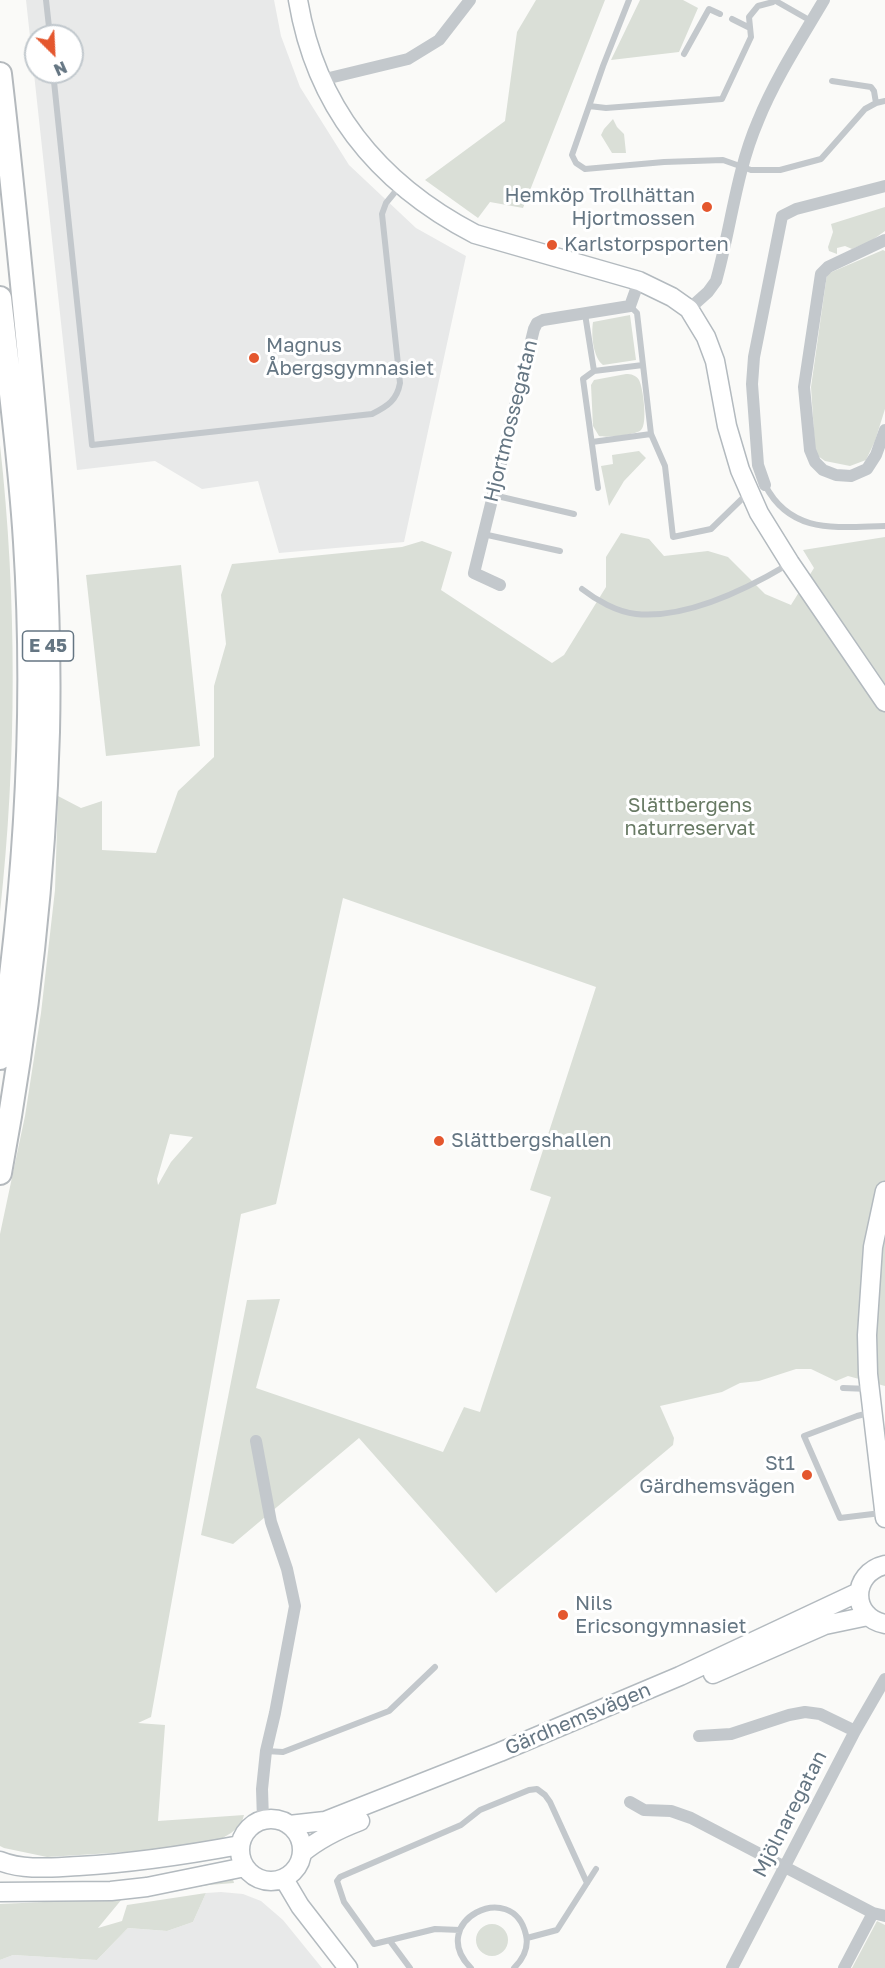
<!DOCTYPE html>
<html>
<head>
<meta charset="utf-8">
<style>
  body { margin:0 }
  #map { position:relative; width:885px; height:1968px; overflow:hidden; background:#fafaf8; font-family:"Golos Text",sans-serif }
  canvas { display:block }
  .north { position:absolute; left:24px; top:24px; width:60px; height:60px; box-sizing:border-box; background:#fff; border:2px solid #c1c8cd; border-radius:50%; rotate:156deg; font-size:16px; font-weight:700; line-height:24px; text-align:center; color:#657683 }
  .north::after { content:''; display:block; margin:auto; width:21px; height:27px; background:#e4572e; clip-path:polygon(50% 0,100% 100%,50% 72%,0 100%) }
</style>
</head>
<body>
<div id="map">
<canvas width="885" height="1968"></canvas>
<div class="north">N</div>
</div>
<script>
const context = document.querySelector('canvas').getContext('2d');
context.lineJoin = 'round';
function fillPath(path, color) {
  context.fillStyle = color;
  context.fill(path, 'evenodd');
}
function trace(path, color, width, dash) {
  context.strokeStyle = color;
  context.lineWidth = width;
  context.lineCap = dash ? 'butt' : 'round';
  context.setLineDash(dash || []);
  context.stroke(path);
}
function write(font, color, halo, rows, align = 'center') {
  context.font = font + ' "Golos Text",sans-serif';
  context.lineWidth = 6;
  context.setLineDash([]);
  context.textBaseline = 'middle';
  context.strokeStyle = halo;
  context.fillStyle = color;
  for (const [text, x, y, turn = 0] of rows) {
    context.save();
    context.translate(x, y);
    context.rotate((+turn || 0) * Math.PI / 180);
    context.textAlign = isNaN(turn) ? turn : align;
    if (halo) context.strokeText(text, 0, 0);
    context.fillText(text, 0, 0);
    context.restore();
  }
}
fillPath(new Path2D(`
  M26,0H274L281,36L300,87L349,165L416,228L466,256L404,542L279,553L258,481L202,489L155,461L77,470ZM36,36H72V72H36Z
  M221,1892L243,1894L261,1901L283,1920L322,1968H0V1960L13,1955L97,1960L128,1928L167,1931L193,1922L206,1893Z`), '#e8e9e9');
fillPath(new Path2D(`
  M536,0H605L523,208L490,202L478,218L425,180L505,121L517,32Z
  M640,0H683L698,8L679,52L611,60Z
  M613,119L617,127L624,134L626,153H612L601,135L604,129Z
  M885,207V231L871,241L852,249L845,246L837,248V254L829,251L828,247L833,232L831,224Z
  M883,250L885,251V409L875,441L866,460L850,466L825,461L818,456L815,448L811,387L827,274Z
  M630,315L636,360L603,365C593,357 591,335 593,322Z
  M626,374C631,374 636,375 639,380C643,387 648,424 641,430C636,435 607,438 599,436L593,426L591,385L594,380Z
  M0,445C17,597 17,760 0,912Z
  M639,451L646,458L624,481L609,506L601,466L613,464L612,455Z
  M621,533L649,539L664,556L708,551L728,557L765,594L791,605L814,568L803,550L885,537V1386L848,1376L836,1381L811,1369H796L759,1381L740,1383L722,1392L660,1406L674,1438L673,1445L496,1593L359,1438L233,1544L201,1535L247,1300L280,1299L256,1388L443,1452L464,1407L480,1412L551,1197L530,1190L596,987L343,898L276,1204L241,1214L151,1717L138,1723L165,1725L158,1821L244,1815L241,1825L231,1833L221,1839L160,1850L47,1857L4,1848L0,1846V1234L25,1116L41,1013L55,890L58,796L81,808L102,801V850L156,853L178,791L214,757V686L226,644L221,595L232,564L402,547L422,541L452,552L441,590L552,663L564,655L606,587V557ZM170,1134L193,1137L171,1162L158,1185L157,1179Z
  M181,565L200,746L106,756L86,575Z
  M232,1875L234,1883L209,1885L122,1899L98,1928L122,1921L127,1905L206,1893L193,1922L167,1931L128,1928L97,1960L13,1955L0,1960V1904L88,1900Z
  M877,1921L885,1925V1968H852Z
  M476 1940a16 16 0 1 1 32 0a16 16 0 1 1-32 0Z`), '#dadfd7');
const secondary = new Path2D(`
  M298,0C316,108 379,184 475,234L639,281L672,297L689,309L706,337L715,361L727,426L740,470L759,513L790,563L885,702
  M885,1191L873,1247L867,1335L868,1374L885,1518
  M885,1565C851,1573 850,1617 885,1624
  M713,1674L825,1625L868,1616
  M240 1850a31 31 0 1 1 62 0a31 31 0 1 1-62 0Z
  M289,1825L325,1821L500,1752L680,1676L859,1592
  M302,1853C320,1838 339,1829 360,1821
  M0,1861C24,1871 54,1867 79,1866C133,1863 186,1855 240,1845
  M284,1879L300,1906L348,1968
  M0,1892L111,1891L147,1887L245,1867`);
const highway = new Path2D(`
  M0,74C11,168 20,262 29,356C41,481 51,606 48,732C44,881 27,1027 0,1173
  M0,298C9,379 20,460 25,542C36,712 25,889 0,1058`);
trace(secondary, '#b3babf', 21);
trace(highway, '#b4b9bd', 26);
trace(new Path2D(`
  M46,0L50,36
  M629,0L603,66L572,155L576,163L585,169L664,162L723,160L751,170H780L821,159L865,109L876,103L885,101
  M774,0L811,21
  M732,19L750,28
  M684,54L709,9L720,14
  M53,72L92,445L372,414C388,406 397,400 400,383L382,214L386,203L400,186
  M832,81L871,87L874,91L876,103
  M589,106L606,108L722,99L751,37L749,17L758,6L773,2
  M630,306L637,313L651,434L665,466L673,537L711,529L748,493
  M585,314L594,371L583,379L598,488
  M594,371L643,365
  M592,442L651,434
  M765,485C791,535 837,527 885,526
  M493,495L574,514
  M483,534L560,551
  M582,589C596,600 617,612 636,614C686,619 745,590 787,565
  M843,1388L869,1389
  M869,1413L857,1416L804,1436L840,1518L881,1513
  M266,1751L283,1752L389,1711L435,1667
  M460,1930L435,1929L374,1944L344,1902L337,1881L340,1877L461,1825L480,1810L529,1790L537,1789L545,1795L550,1802L587,1883
  M527,1938L557,1930L596,1869
  M390,1941L410,1968
  M471,1968C425,1922 513,1877 526,1935C529,1948 523,1959 514,1968`), '#c3c8cc', 6);
trace(new Path2D(`
  M321,80L408,59L439,40L470,0
  M885,240L828,267L821,274L804,387L810,450L815,462L823,470L836,475L851,476L867,469L876,455L885,430
  M689,309L708,292L716,281C731,228 736,172 758,121C775,79 801,39 824,0
  M765,485L758,465L752,384L754,357L782,216L796,209L885,186
  M500,585L474,573L534,329L537,323L543,320L630,306L639,281
  M256,1441L271,1522L287,1569L295,1606L275,1713L266,1751L262,1789L263,1820
  M699,1736L731,1734L789,1715L805,1712L820,1714L855,1731
  M630,1802L644,1810L671,1811L691,1818L873,1913L885,1916
  M732,1968L855,1731L885,1679
  M844,1968L873,1913`), '#c3c8cc', 12);
trace(secondary, '#fff', 18);
trace(highway, '#fff', 22);
for (const [x, y, r, color] of [
  [707,207,6,"#e4572e"],
  [552,245,6,"#e4572e"],
  [254,358,6,"#e4572e"],
  [439,1141,6,"#e4572e"],
  [807,1475,6,"#e4572e"],
  [563,1615,6,"#e4572e"]
]) {
  const dot = new Path2D();
  dot.arc(x, y, r, 0, 2 * Math.PI);
  context.fillStyle = color;
  context.fill(dot);
  trace(dot, '#fff', 2);
}
for (const [x, y, w] of [
  [48,646,51]
]) {
  const box = new Path2D();
  box.roundRect(x - w / 2, y - 15, w, 30, 4.5);
  context.fillStyle = '#fff';
  context.fill(box);
  trace(box, '#657683', 1.5);
}
write('bold 18px', '#657683', null, [
  ["E 45",48,646]
]);
write('20px', '#657683', '#fff', [
  ["Hemköp Trollhättan",695,196,"right"],
  ["Hjortmossen",695,219,"right"],
  ["Karlstorpsporten",564,245],
  ["Magnus",266,346],
  ["Åbergsgymnasiet",266,369],
  ["Slättbergshallen",451,1141],
  ["St1",795,1464,"right"],
  ["Gärdhemsvägen",795,1487,"right"],
  ["Nils",575,1604],
  ["Ericsongymnasiet",575,1627]
], 'left');
write('20px', '#657683', '#fff', [
  ["Hjortmossegatan",511,421,-76],
  ["Gärdhemsvägen",578,1719,-23],
  ["Mjölnaregatan",790,1814,-63]
]);
write('20px', '#687a64', '#fff', [
  ["Slättbergens",690,806],
  ["naturreservat",690,829]
]);
</script>
</body>
</html>
